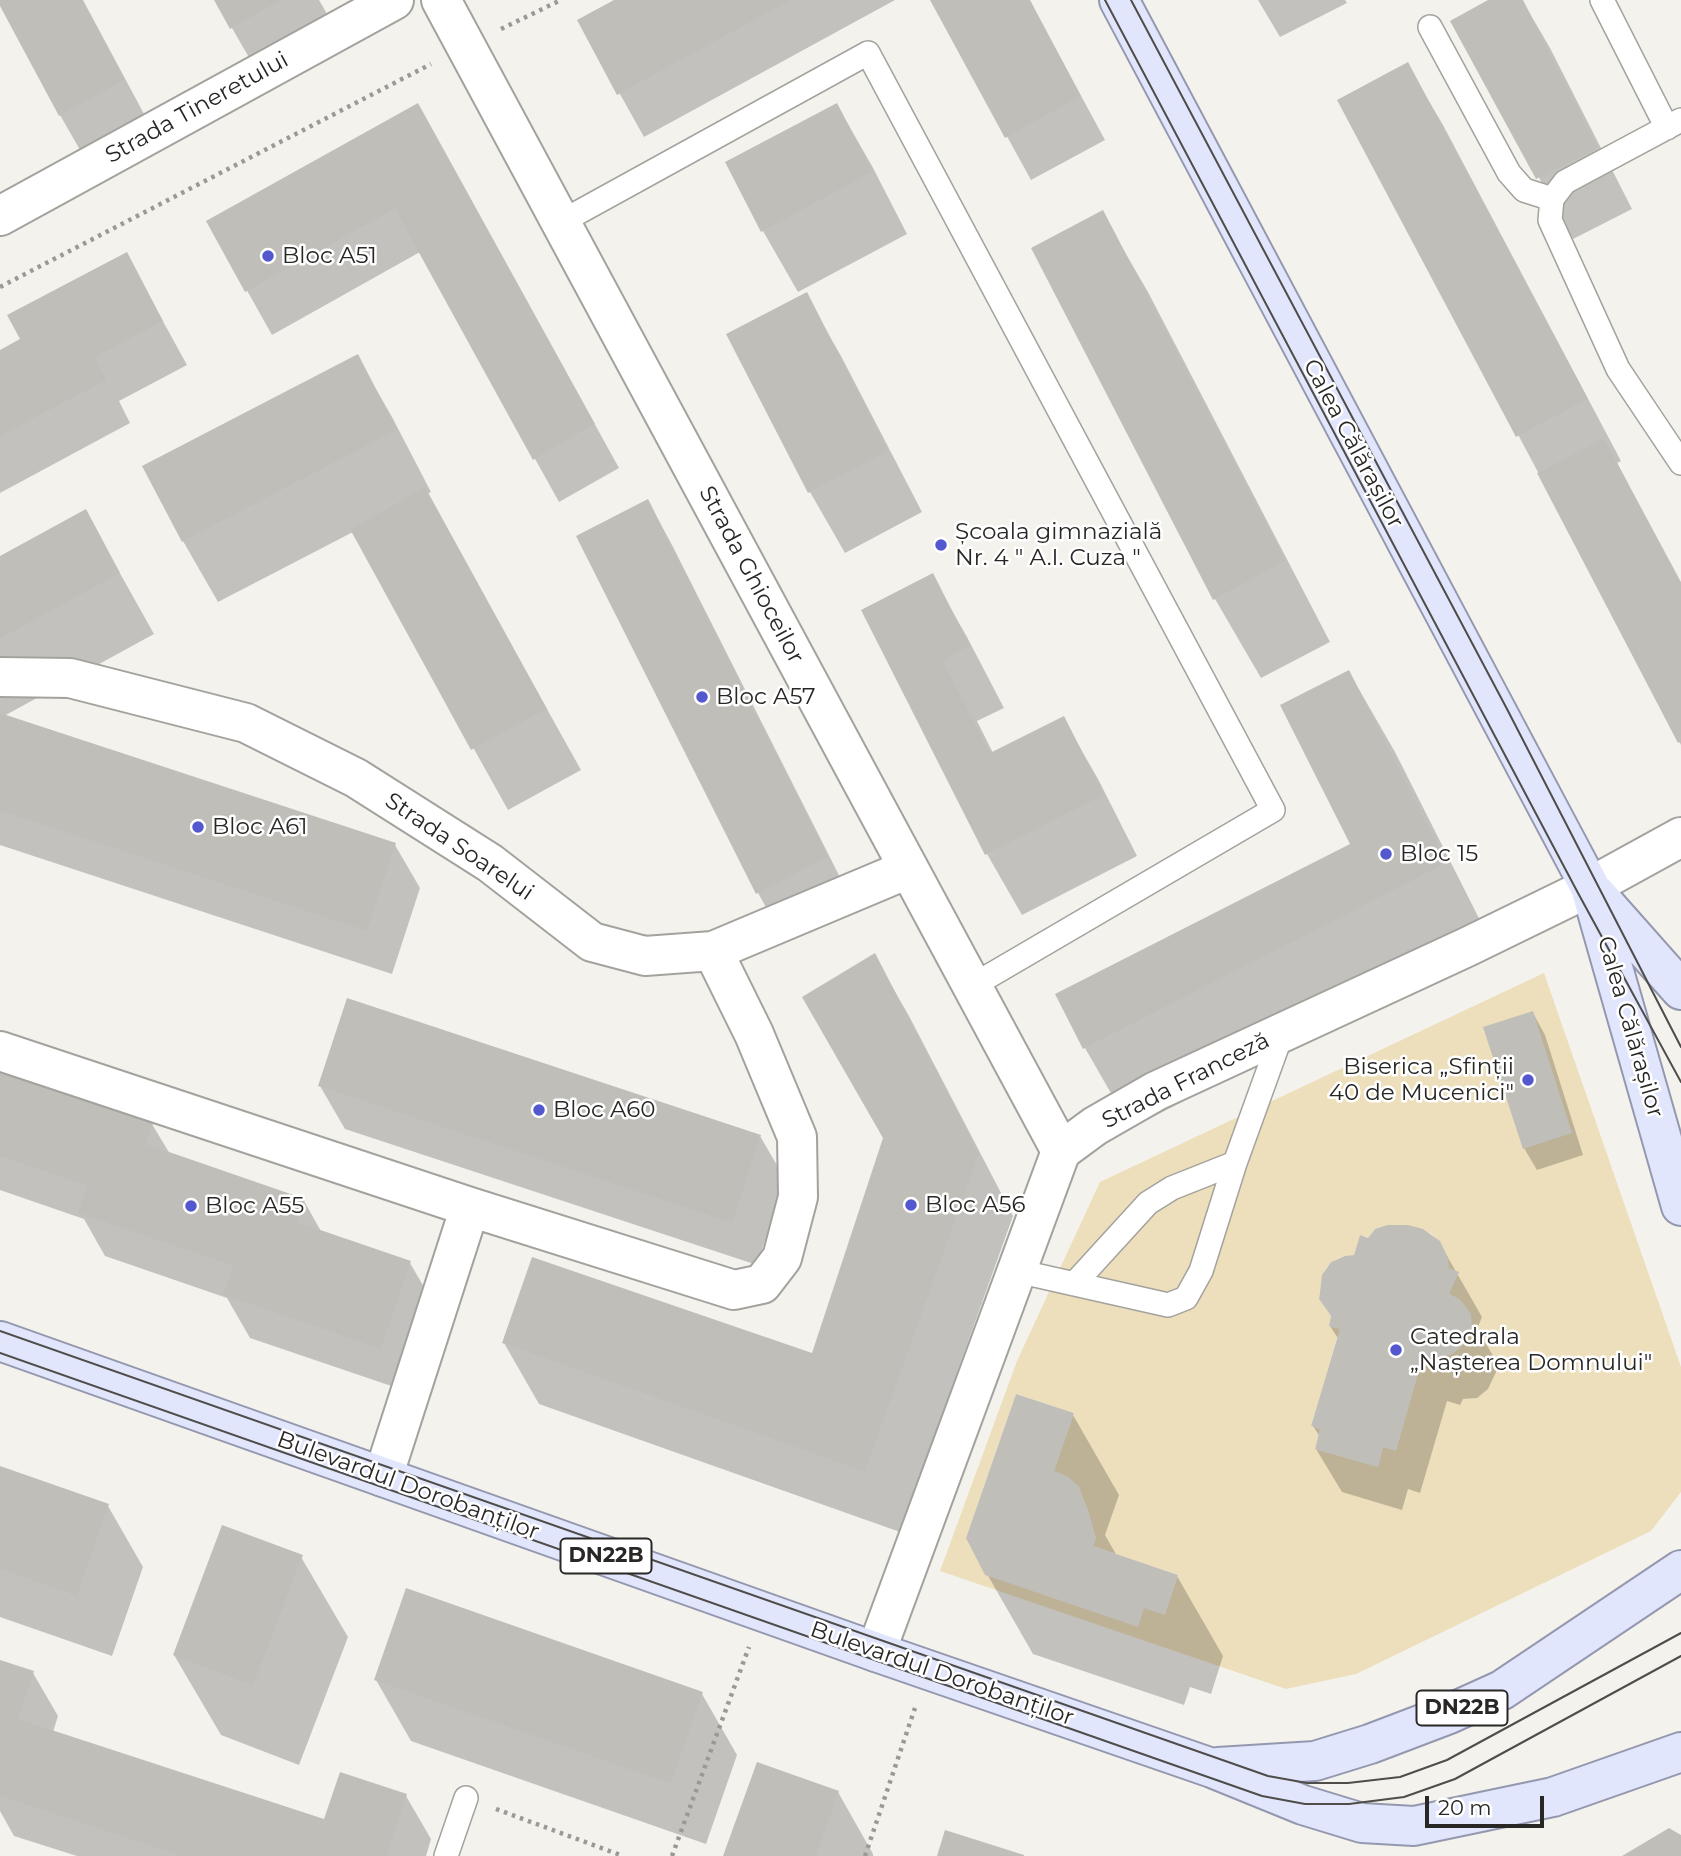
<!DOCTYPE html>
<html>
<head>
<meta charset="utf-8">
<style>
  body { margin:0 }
  #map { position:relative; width:1681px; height:1856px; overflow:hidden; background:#f4f2ed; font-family:Montserrat,sans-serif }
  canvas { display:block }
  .scale { position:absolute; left:1425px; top:1796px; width:119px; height:32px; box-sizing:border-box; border:4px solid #282725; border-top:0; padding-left:9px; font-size:21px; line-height:24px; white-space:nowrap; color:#282725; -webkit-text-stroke:5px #fff; paint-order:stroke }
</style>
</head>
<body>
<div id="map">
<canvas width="1681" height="1856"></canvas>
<div class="scale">20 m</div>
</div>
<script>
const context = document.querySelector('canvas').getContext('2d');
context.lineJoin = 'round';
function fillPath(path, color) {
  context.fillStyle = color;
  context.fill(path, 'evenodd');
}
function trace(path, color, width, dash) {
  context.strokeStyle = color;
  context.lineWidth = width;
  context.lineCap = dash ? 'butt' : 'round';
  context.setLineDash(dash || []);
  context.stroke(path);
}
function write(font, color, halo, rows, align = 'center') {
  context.font = font + ' Montserrat,sans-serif';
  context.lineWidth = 5;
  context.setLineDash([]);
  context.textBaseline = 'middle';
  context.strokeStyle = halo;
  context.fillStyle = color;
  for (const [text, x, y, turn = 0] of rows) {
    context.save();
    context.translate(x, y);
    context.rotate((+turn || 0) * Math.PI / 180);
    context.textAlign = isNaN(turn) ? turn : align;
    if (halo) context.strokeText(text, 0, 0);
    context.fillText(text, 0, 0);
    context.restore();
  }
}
fillPath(new Path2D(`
  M1544,973L1681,1367V1492L1651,1531L1356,1674L1286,1689L940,1571L1017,1361L1100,1182ZM1387,1225C1442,1226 1449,1243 1449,1294C1485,1309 1475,1352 1438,1356L1435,1363L1422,1359L1396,1450L1383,1447L1378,1467L1315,1449L1320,1429L1311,1426L1340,1329L1329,1326L1331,1316L1319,1299C1322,1272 1324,1258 1354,1255L1360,1236L1368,1238L1375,1229ZM1016,1394L1074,1413L1054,1471C1085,1482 1087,1510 1096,1538L1093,1546L1178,1575L1165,1614L1144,1608L1138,1626L966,1538Z`), '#eddfbc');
fillPath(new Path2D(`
  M0,0H83L159,142L95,176L60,115Z
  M216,0H319L345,45L267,89Z
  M617,0H895L644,137L579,21Z
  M932,0H1029L1105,140L1031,180Z
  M1258,0H1345L1347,3L1280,37Z
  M1491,0H1522L1550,48L1632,209L1573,239L1452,21Z
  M1407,64L1443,125L1621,461L1617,463L1681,582V745L1539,474L1340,101Z
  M837,105L872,166L907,234L798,292L763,231Z
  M442,148L619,468L559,502L420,252L272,335L208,221Z
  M1102,213L1148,292L1330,642L1261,678L1215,599Z
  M126,254L187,365L119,401L130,423L0,493V352L22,340Z
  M806,295L841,356L922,512L845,553L810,492Z
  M357,356L392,417L431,492L427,494L581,770L508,810L353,532L218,602L183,541L145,467Z
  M648,501L672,545L852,901L782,936L758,893Z
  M85,511L154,634L4,716L395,845L420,888L392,974L0,845V558Z
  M932,576L967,637L1004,708L977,721L993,753L1063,718L1098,779L1137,856L1022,915L987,854L864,610Z
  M1349,672L1395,752L1492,944L1131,1128L1085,1048L1057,995L1352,844Z
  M874,955L909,1016L1013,1216L900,1532L539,1404L504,1343L814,1356L885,1138Z
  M1533,1013L1545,1035L1583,1155L1537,1170L1524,1148Z
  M0,1072L152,1124L170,1154L304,1201L322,1233L410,1263L435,1306L406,1391L250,1338L227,1298L105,1256L84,1219L0,1190Z
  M320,1086L760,1136L785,1179L757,1265L345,1129Z
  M1368,1240L1439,1242L1482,1317L1477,1329L1495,1359L1496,1372L1488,1389L1477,1398L1463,1399L1460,1405L1447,1401L1420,1493L1408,1489L1402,1510L1342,1492L1316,1449L1320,1437L1313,1426L1339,1340L1330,1326L1356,1256Z
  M1073,1415L1119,1495L1105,1535L1117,1556L1177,1576L1223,1656L1211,1694L1190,1687L1184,1705L1033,1654L987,1574Z
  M0,1468L108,1506L143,1567L112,1656L0,1617Z
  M301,1557L348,1637L299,1765L221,1735L174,1655Z
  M0,1662L33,1673L58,1716L53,1732L326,1821L406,1796L431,1839L426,1856H77L14,1836L0,1811Z
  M376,1680L702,1694L737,1755L706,1844L411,1741Z
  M838,1792L873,1854V1856H725Z`), '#0003');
fillPath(new Path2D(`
  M0,0H82L125,80L59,116L0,6Z
  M214,0H282L230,29Z
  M614,0H791L617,95L577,20Z
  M930,0H1030L1081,96L1005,138Z
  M1488,0H1523L1598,148L1536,179L1450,21Z
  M1408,62L1588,399L1516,437L1337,100Z
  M418,103L595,424L533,460L395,209L245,292L206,221Z
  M837,103L873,172L761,232L725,162Z
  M1103,210L1286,561L1213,600L1031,248Z
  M127,252L163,321L95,357L107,380L0,436V350L20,339L7,315Z
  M807,292L888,451L808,493L726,334Z
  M358,354L397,430L182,542L142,466Z
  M1604,438L1681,584V741L1678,743L1537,473Z
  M425,487L547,709L471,750L350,529Z
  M648,499L828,857L756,894L576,536Z
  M86,509L120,573L0,639V556Z
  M933,573L970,646L943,660L990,753L1064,716L1104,795L985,855L861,610Z
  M1349,670L1447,863L1083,1049L1055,994L1350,844L1280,705Z
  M0,713L396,843L367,931L0,811Z
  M875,953L979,1154L865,1472L502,1343L532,1257L812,1353L883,1138L802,997Z
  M347,998L761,1135L732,1223L318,1086Z
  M1533,1011L1572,1133L1523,1149L1483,1027Z
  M0,1070L153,1123L146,1144L305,1199L297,1222L411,1261L381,1349L223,1295L233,1266L78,1213L87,1186L0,1156Z
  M1387,1225H1408L1423,1229L1440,1241L1448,1258L1449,1268L1459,1272L1449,1294L1459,1299L1471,1314L1472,1328L1463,1345L1451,1355L1438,1356L1436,1363L1422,1359L1396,1451L1383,1447L1378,1467L1315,1449L1320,1429L1311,1426L1340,1329L1329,1326L1331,1316L1319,1299L1322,1275L1331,1262L1345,1256L1354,1255L1360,1235L1368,1238L1375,1229Z
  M1016,1394L1074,1413L1054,1471L1067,1476L1079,1486L1096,1538L1093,1546L1178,1575L1165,1615L1144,1608L1138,1627L985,1575L966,1538Z
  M0,1466L109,1504L77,1596L0,1569Z
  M222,1525L303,1555L253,1686L173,1655Z
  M406,1588L703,1692L671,1784L374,1680Z
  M0,1660L34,1671L18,1719L324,1819L340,1772L407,1794L387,1856H181L0,1796Z
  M757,1762L839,1791L816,1856H723Z
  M1669,1828L1681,1835V1856H1622Z
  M945,1830L1024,1855V1856H937Z`), '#c0beb9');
const service = new Path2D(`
  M1602,0L1667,128
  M1430,27L1509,173L1524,190L1552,199
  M1681,120L1565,182L1552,199L1550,220L1618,369L1681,463
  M561,222L868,53L1273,810L972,986
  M1017,1271L1168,1305L1186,1298L1201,1271L1235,1163L1282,1033
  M1074,1284L1148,1203L1172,1188L1235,1163
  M446,1856L466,1798`);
const minor = new Path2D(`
  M441,0L1061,1151
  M0,216L394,0
  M0,677L70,678L246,723L356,778L490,863L592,942L645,956L713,951L908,869
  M0,1051L470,1207L734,1290L762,1284L782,1258L798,1197L797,1137L754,1034L713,951
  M383,1477L470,1207
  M876,1652L1061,1151L1095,1126L1156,1091L1467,947L1590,887L1681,837`);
const primary = new Path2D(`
  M1119,0L1590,887L1681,1206
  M1596,894L1681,990
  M0,1341L876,1652L1212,1768L1303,1805L1362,1823L1414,1826L1553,1797L1681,1752
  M1218,1767L1315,1761L1370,1744L1449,1714L1502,1690L1681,1570`);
trace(service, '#a4a29d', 26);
trace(minor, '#a4a29d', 42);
trace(primary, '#9498af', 42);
trace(new Path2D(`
  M501,29L561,0
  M0,287L431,64
  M496,1809L623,1856
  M672,1856L749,1647
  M865,1856L915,1708`), '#9a9995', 4.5, [3.5, 5]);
trace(service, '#fff', 23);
trace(minor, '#fff', 38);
trace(primary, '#e2e6fc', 38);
trace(new Path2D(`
  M1105,0L1578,893L1681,1082
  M1131,0L1507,709L1681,1047
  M0,1331L1268,1776L1307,1783H1348L1400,1777L1447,1760L1681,1633
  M0,1353L1262,1796L1305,1804H1349L1404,1797L1455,1779L1681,1656`), '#4e4d4a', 2);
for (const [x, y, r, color] of [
  [268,256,7,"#5358cf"],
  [941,545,7,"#5358cf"],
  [702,697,7,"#5358cf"],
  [198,827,7,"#5358cf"],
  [1386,854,7,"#5358cf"],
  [1528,1080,7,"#5358cf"],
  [539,1110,7,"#5358cf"],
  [911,1205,7,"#5358cf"],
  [191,1206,7,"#5358cf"],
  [1396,1350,7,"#5358cf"]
]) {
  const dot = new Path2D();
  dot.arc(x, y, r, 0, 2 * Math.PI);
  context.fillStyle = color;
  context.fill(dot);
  trace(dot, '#fff', 2.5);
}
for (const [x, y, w] of [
  [606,1556,91],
  [1462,1708,91]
]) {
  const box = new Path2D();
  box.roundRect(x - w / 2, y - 17.5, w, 35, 5);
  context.fillStyle = '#fff';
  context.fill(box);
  trace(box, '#282725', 2);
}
write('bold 21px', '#282725', null, [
  ["DN22B",606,1556],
  ["DN22B",1462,1708]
]);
write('23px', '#282725', '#fff', [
  ["Strada Tineretului",197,108,-29],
  ["Calea Călărașilor",1353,444,62],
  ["Strada Ghioceilor",751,575,62],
  ["Strada Soarelui",459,847,34],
  ["Calea Călărașilor",1630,1027,74],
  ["Strada Franceză",1186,1081,-27],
  ["Bulevardul Dorobanților",408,1486,20],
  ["Bulevardul Dorobanților",942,1674,19]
]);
write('23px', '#282725', '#fff', [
  ["Bloc A51",282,256],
  ["Școala gimnazială",955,532],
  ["Nr. 4 \" A.I. Cuza \"",955,558],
  ["Bloc A57",716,697],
  ["Bloc A61",212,827],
  ["Bloc 15",1400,854],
  ["Biserica „Sfinții",1514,1067,"right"],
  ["40 de Mucenici\"",1514,1093,"right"],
  ["Bloc A60",553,1110],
  ["Bloc A56",925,1205],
  ["Bloc A55",205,1206],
  ["Catedrala",1410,1337],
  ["„Nașterea Domnului\"",1410,1363]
], 'left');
</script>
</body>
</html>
